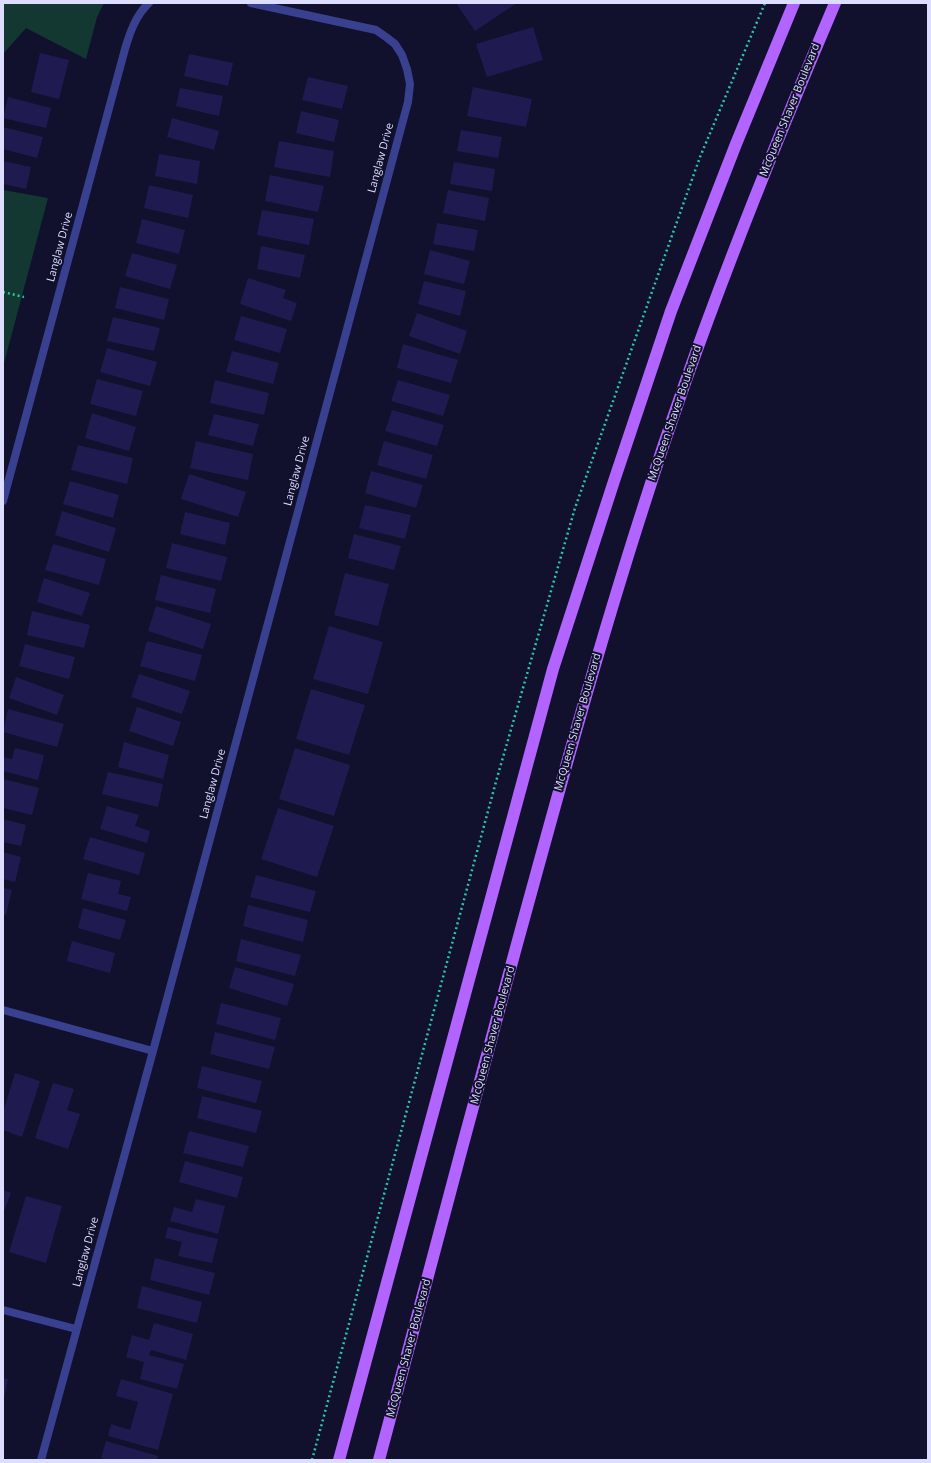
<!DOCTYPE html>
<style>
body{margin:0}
#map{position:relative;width:931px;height:1463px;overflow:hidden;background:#11102d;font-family:"Open Sans",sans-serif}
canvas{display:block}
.frame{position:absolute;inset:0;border:4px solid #ddf;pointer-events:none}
</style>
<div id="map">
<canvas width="931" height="1463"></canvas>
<div class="frame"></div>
</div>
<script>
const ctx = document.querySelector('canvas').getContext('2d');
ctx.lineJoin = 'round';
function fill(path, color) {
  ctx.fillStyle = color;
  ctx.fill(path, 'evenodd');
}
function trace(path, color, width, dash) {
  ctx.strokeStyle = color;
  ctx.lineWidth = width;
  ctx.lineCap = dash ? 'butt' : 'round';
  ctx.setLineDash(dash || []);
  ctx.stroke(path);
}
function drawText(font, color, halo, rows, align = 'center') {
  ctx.font = font + ' "Open Sans",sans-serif';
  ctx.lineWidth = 4;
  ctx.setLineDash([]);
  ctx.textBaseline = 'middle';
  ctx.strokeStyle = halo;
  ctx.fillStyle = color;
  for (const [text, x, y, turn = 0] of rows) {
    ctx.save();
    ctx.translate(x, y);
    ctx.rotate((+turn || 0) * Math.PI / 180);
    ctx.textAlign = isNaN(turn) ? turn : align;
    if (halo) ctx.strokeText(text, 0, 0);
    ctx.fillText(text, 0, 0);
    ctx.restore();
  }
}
const green = new Path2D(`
 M3,3H104L97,17L86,59L26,28L3,54Z
 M3,190L48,198L3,367Z`);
const building = new Path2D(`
 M456,3H517L475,31Z
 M533,27L543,60L487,77L476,44Z
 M40,53L69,60L59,99L31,92Z
 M189,54L233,63L228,86L184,76Z
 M308,77L348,86L342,109L302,100Z
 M473,87L532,99L526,127L467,116Z
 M180,88L223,96L219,116L176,106Z
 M8,97L51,108L46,128L3,118Z
 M301,111L339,120L334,142L296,133Z
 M172,118L219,131L214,150L167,137Z
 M3,127L43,137L37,158L3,149Z
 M461,130L502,137L498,158L457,151Z
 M279,141L334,151L330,177L274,167Z
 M159,154L200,161L197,184L155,176Z
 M3,161L31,167L26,189L3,184Z
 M454,162L495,169L492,191L450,184Z
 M270,175L324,186L318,212L265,201Z
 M149,185L193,195L188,218L144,208Z
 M448,190L489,198L485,221L443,213Z
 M262,210L314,219L309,245L257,235Z
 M142,219L185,230L179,254L136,243Z
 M437,223L478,230L474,251L433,244Z
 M261,246L305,255L300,278L257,269Z
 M430,250L470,261L464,284L424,274Z
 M132,253L177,265L170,289L125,276Z
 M248,278L286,290L283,298L297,303L291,321L240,304Z
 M424,281L466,291L460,316L418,304Z
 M120,287L169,299L164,320L115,308Z
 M417,313L467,331L460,354L409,336Z
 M241,316L287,329L280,353L234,340Z
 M113,317L160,328L154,351L107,341Z
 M403,344L458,360L451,383L397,368Z
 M107,348L157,362L150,386L100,372Z
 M232,351L279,363L273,384L226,372Z
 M97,379L143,391L136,416L90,404Z
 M215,380L269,393L264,415L210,403Z
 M398,380L450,395L443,416L391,401Z
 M392,410L444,425L437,446L385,431Z
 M92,413L136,427L129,451L85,438Z
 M214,414L259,424L253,446L208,435Z
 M196,441L253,454L248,480L190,468Z
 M384,441L433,455L426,479L377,465Z
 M78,445L133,458L127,484L71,470Z
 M371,471L423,485L416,508L365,493Z
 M189,474L246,492L238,517L181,499Z
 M70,481L119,495L113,518L63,504Z
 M365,505L411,515L405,539L359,528Z
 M62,511L116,528L109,552L55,535Z
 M185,512L230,523L225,545L180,534Z
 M354,534L401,546L394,570L348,558Z
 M172,543L227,557L221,581L166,568Z
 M53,544L106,559L99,585L45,570Z
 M345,573L389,584L378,626L334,615Z
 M161,575L216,589L210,613L155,600Z
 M44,578L90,593L82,616L37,602Z
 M156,606L211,624L203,649L148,631Z
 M32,611L90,625L84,648L27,635Z
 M329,626L383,642L368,694L313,679Z
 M147,641L202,655L195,681L140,666Z
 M25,644L75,657L69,679L19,666Z
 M139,674L190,691L182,714L131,697Z
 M16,677L64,695L57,715L9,698Z
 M311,689L365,705L349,755L296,739Z
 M137,707L181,722L173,746L129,731Z
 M8,709L64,724L57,747L3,732Z
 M124,742L169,755L163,779L118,767Z
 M15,748L44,755L38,780L3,771V757L12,759Z
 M295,748L350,765L334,816L279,799Z
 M108,772L163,784L158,807L102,794Z
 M3,779L39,788L32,815L3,808Z
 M107,806L139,815L135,826L150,831L147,843L100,829Z
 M278,808L334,826L317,877L261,859Z
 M3,819L26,825L21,846L3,842Z
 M90,837L145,853L139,875L83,859Z
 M3,852L21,857L15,882L3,879Z
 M88,873L121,881L118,894L131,897L127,911L81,899Z
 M256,875L316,891L310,912L250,897Z
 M3,888L12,890L6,915L3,914Z
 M248,905L308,920L303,942L243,926Z
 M83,908L126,920L120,940L78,928Z
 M241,939L301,955L295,976L236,961Z
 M72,941L115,953L110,973L67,961Z
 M235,967L294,984L287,1006L229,988Z
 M221,1003L281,1018L275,1040L216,1024Z
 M215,1032L275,1047L269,1069L210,1054Z
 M202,1066L262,1081L256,1103L197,1088Z
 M15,1073L40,1081L22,1137L3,1130V1112Z
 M53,1083L74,1089L67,1110L80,1114L68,1149L35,1138Z
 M202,1096L262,1111L256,1133L197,1118Z
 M189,1131L249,1146L243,1167L183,1153Z
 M185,1161L243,1177L237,1198L179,1182Z
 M3,1190L11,1193L3,1214Z
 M26,1196L62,1206L46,1263L9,1252Z
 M196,1199L225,1206L218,1234L170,1221L174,1207L192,1212Z
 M168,1227L218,1239L212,1263L178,1256L182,1242L165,1238Z
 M155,1258L215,1273L209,1295L150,1280Z
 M142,1286L202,1302L197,1323L137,1308Z
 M154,1323L193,1334L186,1360L151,1350L149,1355L184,1364L177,1389L140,1379L144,1362L126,1357L132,1335L149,1340Z
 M3,1378L8,1379L4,1399H3Z
 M121,1379L173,1394L158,1450L108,1436L111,1424L130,1430L138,1402L116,1396Z
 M106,1441L158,1456L157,1460H109L101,1458Z`);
const path = new Path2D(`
 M3,292L24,297
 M312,1460L497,778L575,508L700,157L765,3`);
const street = new Path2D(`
 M3,501L125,49C130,32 136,15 149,3
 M3,1010L153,1051
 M3,1310L76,1329
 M41,1460L153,1051L408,102L410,84L407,69L402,55L395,44L386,37L376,30L251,3`);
const primary = new Path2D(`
 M339,1460L553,669L614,481L671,311L736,144L794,3
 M379,1460C424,1292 468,1123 514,955C555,805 596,654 644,505C698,335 765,168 835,3`);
const streetNames = [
 ["McQueen Shaver Boulevard",790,110,-68],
 ["Langlaw Drive",381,158,-75],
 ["Langlaw Drive",60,247,-75],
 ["McQueen Shaver Boulevard",675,413,-71],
 ["Langlaw Drive",297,471,-75],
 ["McQueen Shaver Boulevard",578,722,-74],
 ["Langlaw Drive",213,784,-75],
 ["McQueen Shaver Boulevard",493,1035,-75],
 ["Langlaw Drive",86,1252,-75],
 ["McQueen Shaver Boulevard",409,1348,-75]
];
fill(green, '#133832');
fill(building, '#1f1b50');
trace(path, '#29c6a9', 2.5, [2, 3]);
trace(street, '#39408f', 8);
trace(primary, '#b164ff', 12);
drawText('11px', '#ddf', '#11102d', streetNames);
</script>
